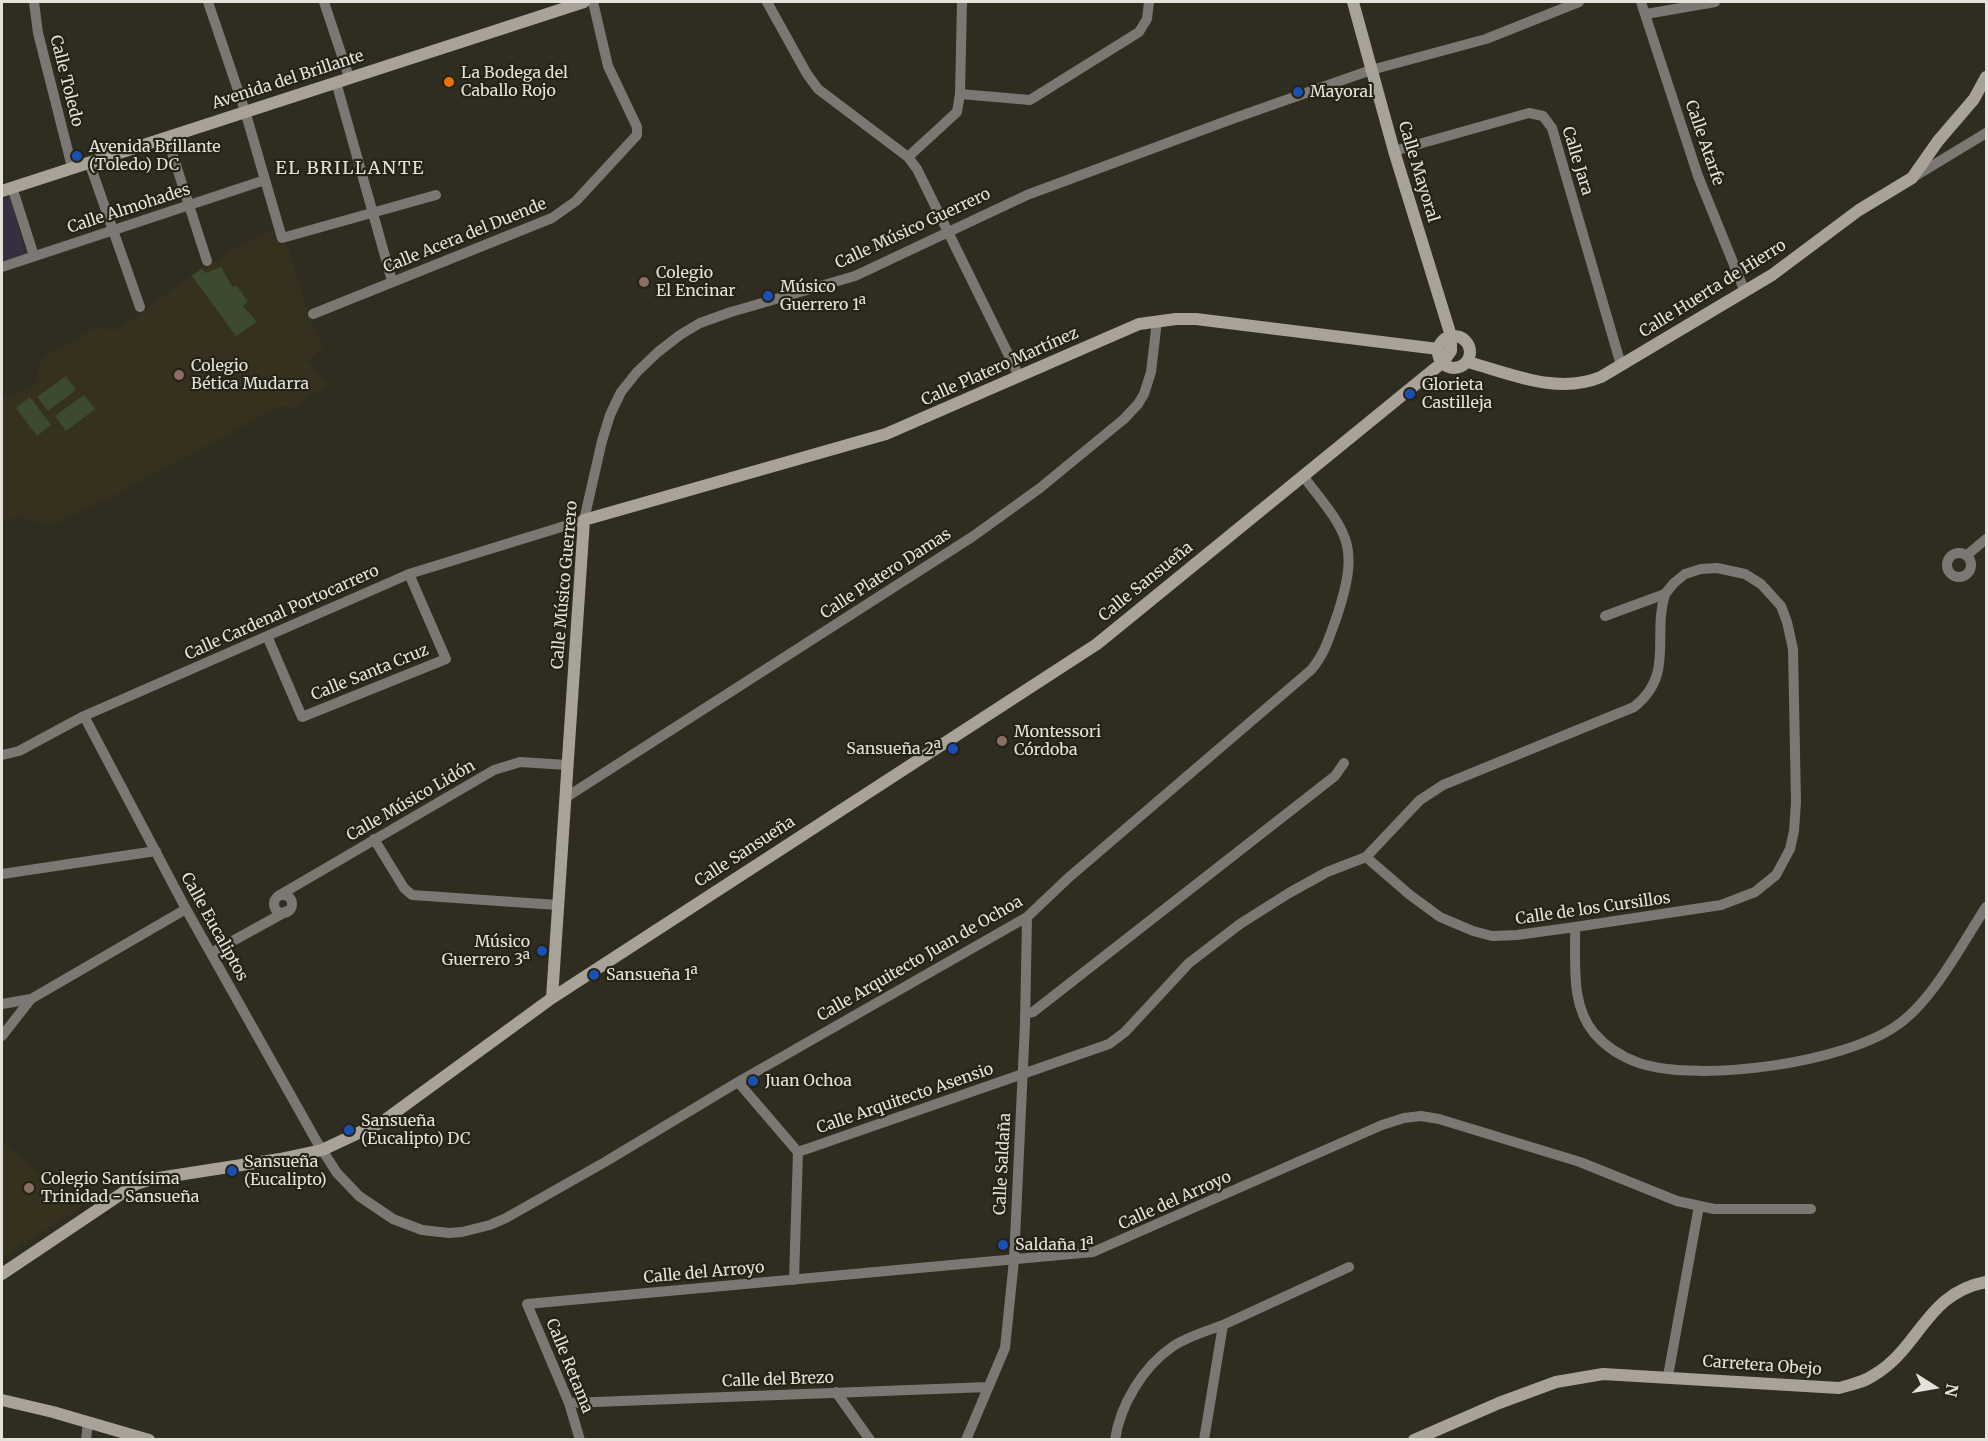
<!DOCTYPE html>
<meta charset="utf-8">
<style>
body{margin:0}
#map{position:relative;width:1988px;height:1441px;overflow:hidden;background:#2f2c20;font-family:Merriweather,serif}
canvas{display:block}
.frame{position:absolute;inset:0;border:3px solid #e4e2da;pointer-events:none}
.north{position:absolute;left:1904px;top:1357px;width:60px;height:60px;-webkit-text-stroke:4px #252216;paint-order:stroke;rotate:101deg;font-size:16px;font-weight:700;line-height:24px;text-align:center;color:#e4e2da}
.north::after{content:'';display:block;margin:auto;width:21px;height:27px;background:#e4e2da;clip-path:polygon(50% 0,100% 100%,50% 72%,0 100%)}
</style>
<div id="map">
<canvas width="1988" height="1441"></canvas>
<div class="frame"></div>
<div class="north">N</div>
</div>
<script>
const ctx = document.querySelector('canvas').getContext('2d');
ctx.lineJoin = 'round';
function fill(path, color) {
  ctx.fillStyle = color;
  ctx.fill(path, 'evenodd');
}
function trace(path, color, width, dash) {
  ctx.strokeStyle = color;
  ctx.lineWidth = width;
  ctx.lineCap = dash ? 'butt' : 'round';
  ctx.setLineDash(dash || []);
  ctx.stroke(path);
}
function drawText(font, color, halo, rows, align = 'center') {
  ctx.font = font + ' Merriweather,serif';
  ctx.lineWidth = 4.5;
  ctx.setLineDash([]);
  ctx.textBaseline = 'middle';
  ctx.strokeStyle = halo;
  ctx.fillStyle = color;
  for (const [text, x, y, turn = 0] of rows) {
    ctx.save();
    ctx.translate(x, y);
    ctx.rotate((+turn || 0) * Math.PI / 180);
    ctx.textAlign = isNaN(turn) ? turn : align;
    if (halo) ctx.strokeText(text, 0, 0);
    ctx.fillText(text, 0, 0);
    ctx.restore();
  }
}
const built = new Path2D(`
 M274,230L280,246L287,243L310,319L324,347L308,361L327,385L293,408L281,406L119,493L52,526L19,517L2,522V396L10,397L39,381L38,371L42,359L56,350L98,326L112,331L123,326L186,279L245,242Z
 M2,1142L80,1208L2,1258Z`);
const medical = new Path2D(`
 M10,197L26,254L2,261V199Z`);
const green = new Path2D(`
 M222,267L224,273L233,287L237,286L248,302L243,306L257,322L236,336L192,276L202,268L205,273Z
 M66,376L76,390L48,411L37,397Z
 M84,395L95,409L66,431L55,416Z
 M30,397L51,425L37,436L16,408Z`);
const street = new Path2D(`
 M34,2L38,33L72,167
 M208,2L245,111L282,238L436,195
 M324,2L349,77
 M767,2L807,74L818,89L908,157L917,169L1019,376
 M1641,2L1698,176L1745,292
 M1646,14L1715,2
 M336,82L392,281
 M960,94L1030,100L1139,32L1147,19L1149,2
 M167,137L207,261
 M1394,151L1529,113L1543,116L1552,128L1621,365
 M908,157L957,112L960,94L962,2
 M89,162L140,307
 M1912,178L1986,133
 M12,187L34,256
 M2,267L265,180
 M313,314L552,218L576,201L637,135V127L608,66L593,2
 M1947 565a12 12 0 1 1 24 0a12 12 0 1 1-24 0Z
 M1967,555L1986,539
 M267,636L302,717L446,659L409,574
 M84,716L186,909L317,1142L337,1173L359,1196L393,1219L422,1230L449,1233L462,1232L490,1225L506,1218L605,1162L738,1082L1027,917L1067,879L1311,670C1325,654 1330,635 1337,616C1361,543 1347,533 1303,476
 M2,755L19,751L84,716L409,574L584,520L602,441L610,415L621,392L637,372L658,352L680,335L700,323L731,312L855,276L1027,195L1232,119L1371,70L1486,39L1579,2
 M565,798L972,537L1040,488L1124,419L1138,404L1144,394L1151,372L1157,321
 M374,839L404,888L412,895L557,905
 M1366,857L1410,895L1440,917L1473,931L1492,936L1517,935L1575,927L1721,905L1755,892L1776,875L1790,849L1794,831L1796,802L1793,649L1787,622L1781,606L1761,584L1745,574L1717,568L1701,569L1685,574L1674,583L1665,594L1605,616
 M2,874L156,851
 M274 904a9 9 0 1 1 18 0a9 9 0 1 1-18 0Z
 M278,896L494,770L520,762L567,765
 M1575,927C1576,963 1570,1004 1594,1033C1606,1047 1622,1057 1639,1063C1700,1083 1843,1063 1896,1026C1932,1002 1962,944 1986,907
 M211,953L287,911
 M2,1004L31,999
 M1025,1014L1033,1012L1335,776L1344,763
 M2,1036L31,999L186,909
 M738,1082L798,1152L794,1280
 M798,1152L1109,1044L1125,1032L1189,963L1240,924L1289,893L1327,872L1366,857L1420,800L1443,785L1634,707C1675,675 1652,637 1665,594
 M1668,1376L1699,1206
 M836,1392L870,1440
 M569,1403L988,1387
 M86,1440L88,1422
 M580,1440L569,1403L527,1304L1093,1252L1382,1125L1404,1118L1421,1116L1439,1119L1580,1162L1677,1201L1714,1209H1811
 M966,1440L1005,1348L1014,1260L1025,1024L1027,917
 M1115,1440C1120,1405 1143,1367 1172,1347C1186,1337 1207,1331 1223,1325
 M1204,1440L1223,1325L1349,1267`);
const secondary = new Path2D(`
 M2,191L584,2
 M1438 352a16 16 0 1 1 32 0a16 16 0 1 1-32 0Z
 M1468,362C1512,374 1557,395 1601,377L1772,275L1859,210L1912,178L1938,141L1974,99L1986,77
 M552,998L584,520L886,434L1139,324L1176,319H1196L1438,349
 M2,1274L136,1184L152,1179L280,1159L322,1150L382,1122L552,998L1097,644L1443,362L1451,351V336L1394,151L1353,2
 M2,1400L53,1412L149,1440
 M1414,1440L1499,1403L1556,1382L1603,1374L1839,1388C1851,1385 1864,1382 1874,1375C1920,1348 1926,1293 1986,1282`);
const markers = [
 [449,82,6,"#e8710a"],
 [1298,92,6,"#1a4fb4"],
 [77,156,6,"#1a4fb4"],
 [644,282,6,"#8d6e63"],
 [768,296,6,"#1a4fb4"],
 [179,375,6,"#8d6e63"],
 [1410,394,6,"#1a4fb4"],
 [1002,741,6,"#8d6e63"],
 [953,749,6,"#1a4fb4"],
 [542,951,6,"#1a4fb4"],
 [594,975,6,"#1a4fb4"],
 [753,1081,6,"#1a4fb4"],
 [349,1130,6,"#1a4fb4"],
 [232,1171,6,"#1a4fb4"],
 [29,1188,6,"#8d6e63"],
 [1003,1245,6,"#1a4fb4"]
];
const poiNames = [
 ["La Bodega del",461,73],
 ["Caballo Rojo",461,91],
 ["Mayoral",1310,92],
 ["Avenida Brillante",89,147],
 ["(Toledo) DC",89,165],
 ["Colegio",656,273],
 ["El Encinar",656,291],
 ["Músico",780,287],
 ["Guerrero 1ª",780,305],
 ["Colegio",191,366],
 ["Bética Mudarra",191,384],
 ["Glorieta",1422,385],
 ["Castilleja",1422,403],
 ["Montessori",1014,732],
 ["Córdoba",1014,750],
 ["Sansueña 2ª",941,749,"right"],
 ["Músico",530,942,"right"],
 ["Guerrero 3ª",530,960,"right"],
 ["Sansueña 1ª",606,975],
 ["Juan Ochoa",765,1081],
 ["Sansueña",361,1121],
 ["(Eucalipto) DC",361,1139],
 ["Sansueña",244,1162],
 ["(Eucalipto)",244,1180],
 ["Colegio Santísima",41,1179],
 ["Trinidad - Sansueña",41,1197],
 ["Saldaña 1ª",1015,1245]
];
const streetNames = [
 ["Avenida del Brillante",288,80,-18],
 ["Calle Toledo",66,81,76],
 ["Calle Atarfe",1704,143,71],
 ["Calle Jara",1577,161,73],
 ["Calle Mayoral",1418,172,73],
 ["Calle Almohades",129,209,-18],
 ["Calle Músico Guerrero",913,229,-25],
 ["Calle Acera del Duende",465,236,-22],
 ["Calle Huerta de Hierro",1713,289,-32],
 ["Calle Platero Martínez",1000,367,-24],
 ["Calle Platero Damas",886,574,-33],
 ["Calle Sansueña",1146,582,-39],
 ["Calle Músico Guerrero",565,585,-85],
 ["Calle Cardenal Portocarrero",282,613,-24],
 ["Calle Santa Cruz",370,673,-22],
 ["Calle Músico Lidón",411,801,-30],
 ["Calle Sansueña",745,852,-33],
 ["Calle de los Cursillos",1593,909,-8],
 ["Calle Eucaliptos",214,927,61],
 ["Calle Arquitecto Juan de Ochoa",920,959,-30],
 ["Calle Arquitecto Asensio",905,1099,-19],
 ["Calle Saldaña",1003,1164,-87],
 ["Calle del Arroyo",1175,1201,-24],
 ["Calle del Arroyo",704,1273,-5],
 ["Calle Retama",569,1366,68],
 ["Carretera Obejo",1762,1366,4],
 ["Calle del Brezo",778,1380,-2]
];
const neighbourhoodNames = [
 ["EL BRILLANTE",350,169]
];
fill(built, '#36311e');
fill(medical, '#353041');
fill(green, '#3b4a31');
trace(street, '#7b7772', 10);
trace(secondary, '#a8a299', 12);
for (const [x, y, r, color] of markers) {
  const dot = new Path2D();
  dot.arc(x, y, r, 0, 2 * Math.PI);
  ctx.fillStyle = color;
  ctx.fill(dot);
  trace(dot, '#252216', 2);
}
drawText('16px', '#e4e2da', '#252216', poiNames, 'left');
drawText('16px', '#e4e2da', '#252216', streetNames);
ctx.letterSpacing = '1.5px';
drawText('18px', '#e4e2da', '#252216', neighbourhoodNames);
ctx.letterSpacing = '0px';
</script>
